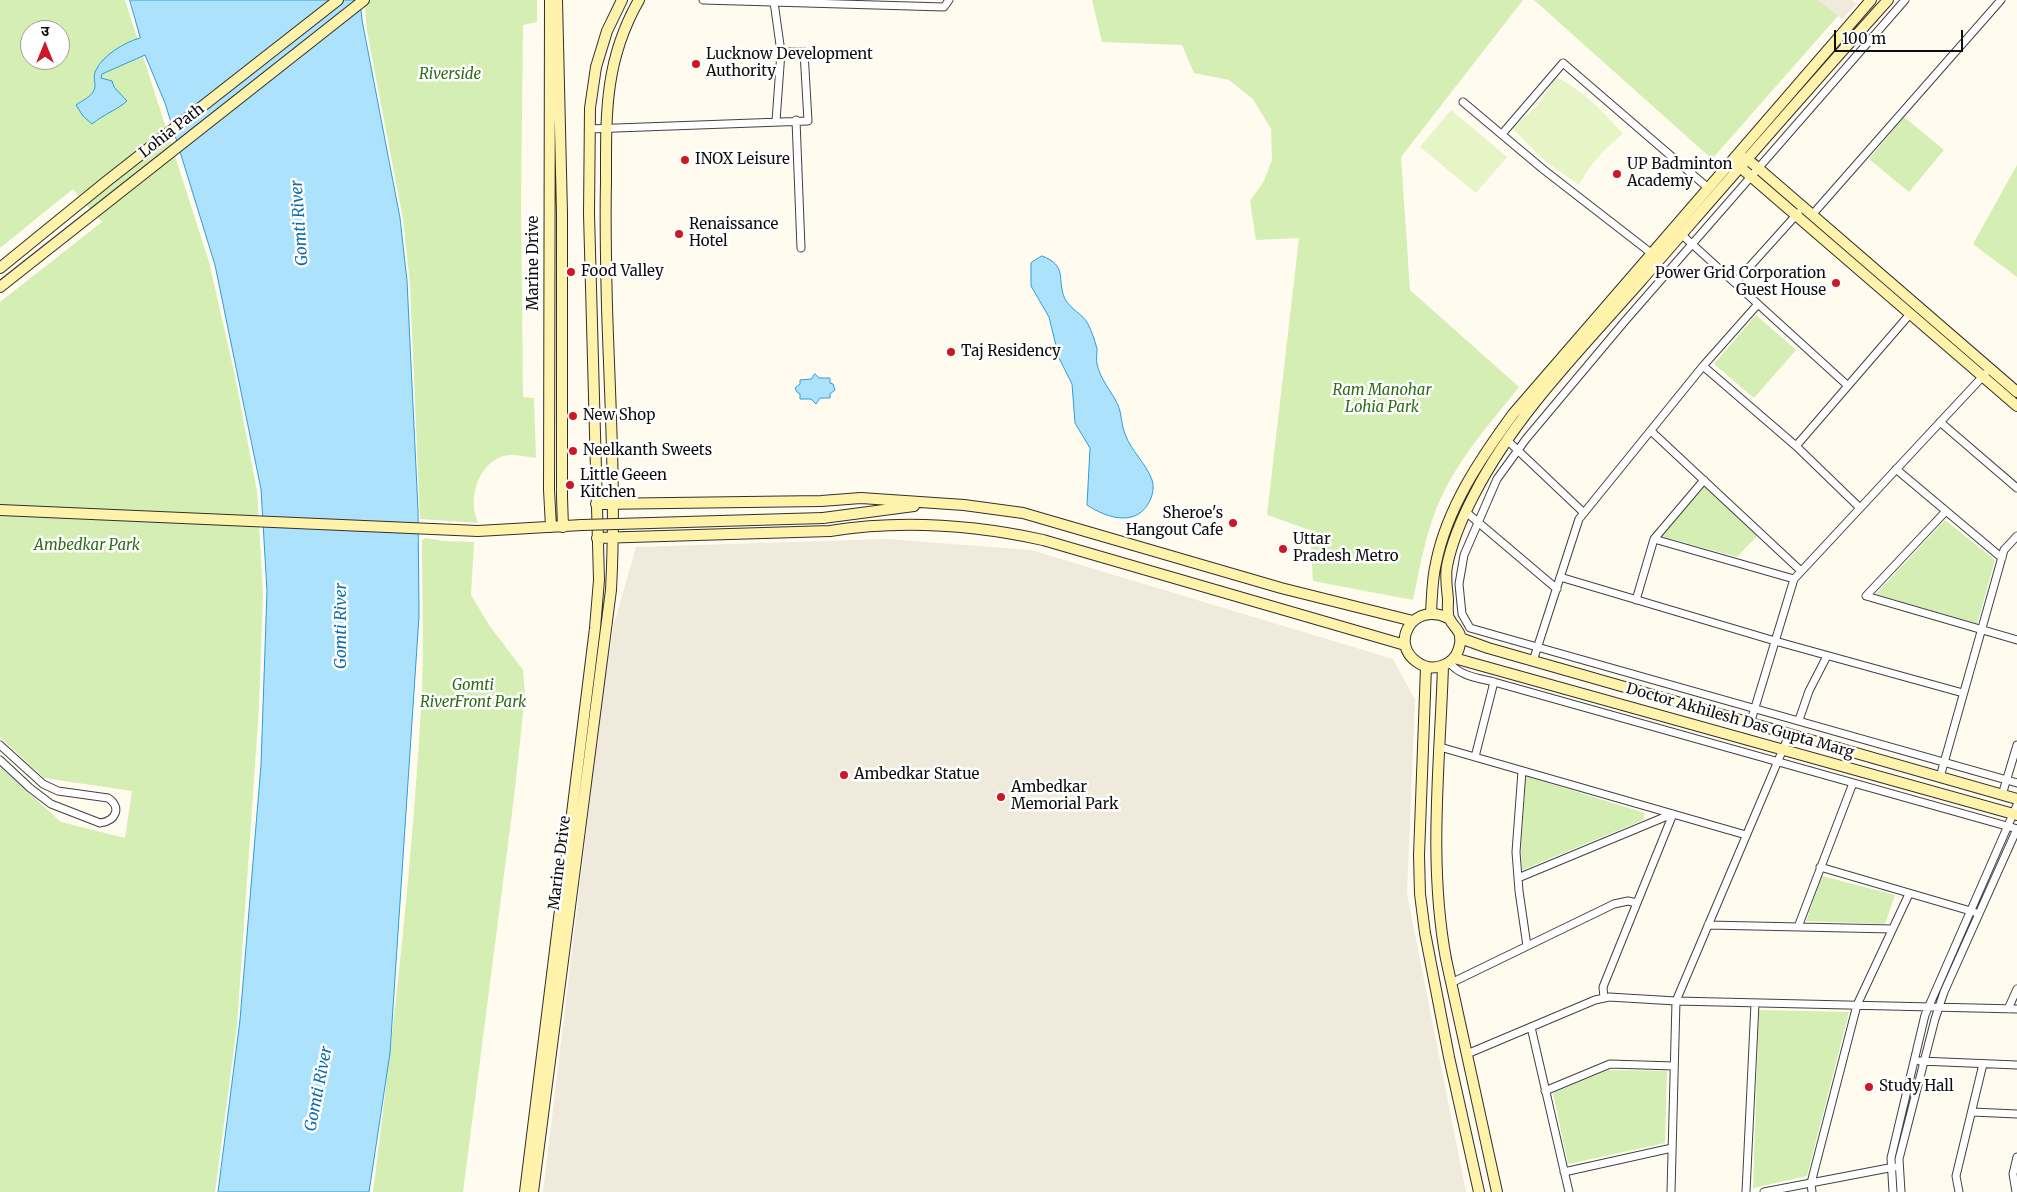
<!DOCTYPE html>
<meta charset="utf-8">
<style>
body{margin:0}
#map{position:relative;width:2017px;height:1192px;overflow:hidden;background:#fffbef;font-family:Merriweather,"Noto Sans Devanagari",serif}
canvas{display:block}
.north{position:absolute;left:20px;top:20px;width:50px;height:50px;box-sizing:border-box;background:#fff;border:1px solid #9f9f9f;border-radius:50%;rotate:0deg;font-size:14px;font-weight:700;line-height:20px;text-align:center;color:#0e0e0e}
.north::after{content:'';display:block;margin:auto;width:18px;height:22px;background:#cd1727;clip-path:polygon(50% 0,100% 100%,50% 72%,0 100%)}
.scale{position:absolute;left:1834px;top:30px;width:129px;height:22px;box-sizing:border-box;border:2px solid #0e0e0e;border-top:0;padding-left:6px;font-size:15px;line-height:18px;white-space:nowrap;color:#0e0e0e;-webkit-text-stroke:4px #fff;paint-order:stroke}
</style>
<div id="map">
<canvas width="2017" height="1192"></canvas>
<div class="north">उ</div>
<div class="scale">100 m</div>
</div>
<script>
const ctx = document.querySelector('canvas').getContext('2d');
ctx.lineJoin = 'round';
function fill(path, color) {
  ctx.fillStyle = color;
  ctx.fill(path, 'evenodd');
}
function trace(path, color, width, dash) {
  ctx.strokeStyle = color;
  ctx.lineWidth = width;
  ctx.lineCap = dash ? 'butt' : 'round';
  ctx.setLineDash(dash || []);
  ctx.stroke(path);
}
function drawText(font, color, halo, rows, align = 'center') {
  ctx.font = font + ' Merriweather,serif';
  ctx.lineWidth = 5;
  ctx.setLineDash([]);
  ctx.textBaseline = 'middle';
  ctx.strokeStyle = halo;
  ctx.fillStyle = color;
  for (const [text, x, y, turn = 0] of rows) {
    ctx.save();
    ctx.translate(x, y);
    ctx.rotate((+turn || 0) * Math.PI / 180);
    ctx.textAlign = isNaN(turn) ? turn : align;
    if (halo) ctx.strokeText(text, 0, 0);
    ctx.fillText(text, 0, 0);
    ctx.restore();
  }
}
const green = new Path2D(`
 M0,0H125L209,262L235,376L257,491L263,593L259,707L237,1025L215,1192H0V767L61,822L125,838L132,791L44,778L0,737V302L102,222L73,189L0,248ZM30,30H60V60H30Z
 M364,0H537V22L523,25L521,199L523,397L534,398L536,458C528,457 519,455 512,455C486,455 472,484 474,507C474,512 476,518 478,523L420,519L410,284L403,219L367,31Z
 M1092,0H1523L1401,157L1410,290L1519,387C1490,423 1459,458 1440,500C1426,531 1420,567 1413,600L1313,581L1310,530L1267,515L1299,238L1256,240L1250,201L1264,181L1272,160L1271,129L1253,99L1229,80L1194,73L1182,45L1102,42Z
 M1534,0H1852L1712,159Z
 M1904,117L1944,150L1909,192L1869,159Z
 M2017,165V277L1973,244Z
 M1756,315L1796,350L1754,398L1714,364Z
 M1705,486L1758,535L1737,557L1661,536Z
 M1945,520L1995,560L1977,624L1876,594Z
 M426,538L443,541L474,542L471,595L489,625L523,670L525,695L514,797L463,1192H373C394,1026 413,859 422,691C424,641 422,591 422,540Z
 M1526,776L1645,813L1643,820L1522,870L1521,848Z
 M1822,876L1895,895L1885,924L1806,921Z
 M1759,1010L1849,1012L1807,1176L1753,1188Z
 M1609,1070L1667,1071L1665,1143L1568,1164L1553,1093Z`);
const pitch = new Path2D(`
 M1556,77C1586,93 1601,109 1623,134C1603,150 1592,162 1579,185L1545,161L1512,128L1538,105Z
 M1451,110L1507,157L1476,193L1420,147Z`);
const plaza = new Path2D(`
 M1817,0H1851L1857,4L1842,19Z
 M886,539L1031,550L1393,659L1415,700L1407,894L1466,1192H543L604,684L614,624L636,547Z`);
const water = new Path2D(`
 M130,0H360L362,20L400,218L407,281L418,510L419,616L390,1053L369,1192H218L240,1020L261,765L267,591L261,489L215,265L165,103L145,55L102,74L101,78L112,81L114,87L127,101C117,110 104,114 92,124L83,116L76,105C83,100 95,95 95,86C95,80 93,76 96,70C103,55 125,42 140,38Z
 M1042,256C1069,266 1056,280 1065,299C1070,309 1083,314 1088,324C1092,332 1095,341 1097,349C1097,354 1096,360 1097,364C1100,379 1112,392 1118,405C1122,414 1121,425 1125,434C1131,451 1146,463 1152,480C1154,485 1153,493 1151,498C1139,528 1108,519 1087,505L1090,448L1075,423L1072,384L1059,358L1049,317L1031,286V263Z
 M815,374L819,378H830V383L833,384L835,390L830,394V398H820L816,404L811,399H800V394L797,392L795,388L800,384V380L811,379Z`);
const street = new Path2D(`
 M703,0L944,7L949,0
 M1905,0L1625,321L1526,439L1497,479L1464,555L1459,584L1462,614L1470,628L2017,783
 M774,2L781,52L776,121
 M1463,102L1544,170L1651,253
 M796,120L801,248
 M589,129L808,121L804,52H781
 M1502,134L1563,63L1707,187
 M1812,215L2001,0
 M1681,234L1847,385
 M1735,283L1798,213
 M1703,366L1796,446L1860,508
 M1940,422L2017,488
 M1651,431L1801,571
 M1508,441L1584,513
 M1796,446L1910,314
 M1896,469L2002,558
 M1946,511L1866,596L2017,640
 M1466,512L1557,589
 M1654,539L1794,579
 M1560,577L1775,641L1963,693
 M1636,600L1654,539L1704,480
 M1533,661L1579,519L1703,366L1758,304
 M1449,662C1459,676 1478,678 1494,682L2017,829
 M1799,720L1809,691L1827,656
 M1750,724L1794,579L1985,374
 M0,745L43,784L58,791L108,798C122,807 116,821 100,823L51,804L30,788L0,760
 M1440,747L1746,835
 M1475,757L1494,682
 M1522,771L1516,852L1519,891L1527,946
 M1940,777L2004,550L2017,536
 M2002,795L2017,745
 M1820,867L1974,912
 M1518,878L1672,814
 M1708,925L1892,929
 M1798,927L1853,783
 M1451,983L1614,904L1628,901L1637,903
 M1604,998L1603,987L1673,814
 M2008,1009L2017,989
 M1531,1027L1569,1192
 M1467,1054L1595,1000L1609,997L1676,1001L2017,1009
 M1920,1061L2017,1065
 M1545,1091L1610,1064L1674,1066
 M1972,1112L2017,1114
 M1564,1172L1672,1148
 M1671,1192L1676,1001L1789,735
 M1746,1192L1755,1003
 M1764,1192L1894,1167
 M1812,1192L1811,1183L1857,1005L1909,894
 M1893,1192L1891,1158L1925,1015L2017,805
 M1901,1192L1899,1159L1935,1019L1944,992L2017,829
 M1959,1192L1956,1176L1983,1064
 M2016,1192L2013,1174L2017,1157`);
const secondary = new Path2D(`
 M550,0L549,490L551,527
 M557,0L562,213V497L563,527
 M1743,158L1747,159L1758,168L2017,392
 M1737,161L1740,167L2017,406
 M0,268L107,181L338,0
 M0,287L364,0
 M596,504L821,501L861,498L964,505L1023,513L1281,588L1413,621
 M0,510L478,531L582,525
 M823,518L914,506
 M597,538L830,531C899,520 974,525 1043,540L1405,645
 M1431,613C1432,597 1432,579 1436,563C1447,508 1480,459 1513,414L1871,0
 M1448,618C1413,601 1389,643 1417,662C1432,673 1454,666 1459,648C1464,631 1455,630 1449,618C1447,614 1448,605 1448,599C1447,589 1445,577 1447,566C1452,541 1462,518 1474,495C1515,415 1581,349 1640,282C1722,188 1804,93 1888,0
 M1460,638L1488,648L2017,799
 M1454,658L2017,815
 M1443,666C1440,763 1428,862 1446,959L1497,1192
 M1426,667L1419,855L1420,894L1425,933L1449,1057L1479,1192
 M525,1192L595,628L599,580L589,214L590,108L596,67L607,31L622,0
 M533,1192L611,590C616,496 610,402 607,307C606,266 605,224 606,183C606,115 604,61 639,0`);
const secondaryBridge = new Path2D(`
 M582,525L823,518`);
const markers = [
 [696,64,5,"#cd1727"],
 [685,160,5,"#cd1727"],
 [1617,174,5,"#cd1727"],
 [679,234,5,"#cd1727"],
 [571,272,5,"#cd1727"],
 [1836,283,5,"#cd1727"],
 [951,352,5,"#cd1727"],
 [573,416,5,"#cd1727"],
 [573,451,5,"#cd1727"],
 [570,485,5,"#cd1727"],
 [1233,523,5,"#cd1727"],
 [1283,549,5,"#cd1727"],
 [844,775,5,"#cd1727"],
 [1001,797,5,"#cd1727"],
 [1869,1087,5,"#cd1727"]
];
const poiNames = [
 ["Lucknow Development",706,55],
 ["Authority",706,72],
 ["INOX Leisure",695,160],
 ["UP Badminton",1627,165],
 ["Academy",1627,182],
 ["Renaissance",689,225],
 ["Hotel",689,242],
 ["Food Valley",581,272],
 ["Power Grid Corporation",1826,274,"right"],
 ["Guest House",1826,291,"right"],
 ["Taj Residency",961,352],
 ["New Shop",583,416],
 ["Neelkanth Sweets",583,451],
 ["Little Geeen",580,476],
 ["Kitchen",580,493],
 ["Sheroe's",1223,514,"right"],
 ["Hangout Cafe",1223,531,"right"],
 ["Uttar",1293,540],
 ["Pradesh Metro",1293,557],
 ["Ambedkar Statue",854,775],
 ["Ambedkar",1011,788],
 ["Memorial Park",1011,805],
 ["Study Hall",1879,1087]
];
const parkNames = [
 ["Riverside",450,75],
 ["Ram Manohar",1382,391],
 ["Lohia Park",1382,408],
 ["Ambedkar Park",87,546],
 ["Gomti",473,686],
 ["RiverFront Park",473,703]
];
const streetNames = [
 ["Lohia Path",172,131,-38],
 ["Marine Drive",534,263,-90],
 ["Doctor Akhilesh Das Gupta Marg",1740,721,16],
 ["Marine Drive",560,863,-83]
];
const waterNames = [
 ["Gomti River",300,223,-94],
 ["Gomti River",341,626,-90],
 ["Gomti River",319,1089,-79]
];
fill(green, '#d4eeb3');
fill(pitch, '#e6f4c6');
fill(plaza, '#f0eadc');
fill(water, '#ade2fd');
trace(water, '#2c9ddb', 1);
trace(street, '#414141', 9);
trace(secondary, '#303030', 12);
trace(street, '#fff', 7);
trace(secondary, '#fff2aa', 10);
trace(secondaryBridge, '#303030', 12, []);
trace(secondaryBridge, '#fff2aa', 10);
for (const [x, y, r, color] of markers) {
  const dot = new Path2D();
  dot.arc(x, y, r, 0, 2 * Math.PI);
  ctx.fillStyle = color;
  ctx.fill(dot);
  trace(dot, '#fff', 2);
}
drawText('15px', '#0e0e0e', '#fff', poiNames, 'left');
drawText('italic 15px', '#2c6d17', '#fff', parkNames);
drawText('15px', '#0e0e0e', '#fff', streetNames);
drawText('italic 16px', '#096cad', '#fff', waterNames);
</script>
